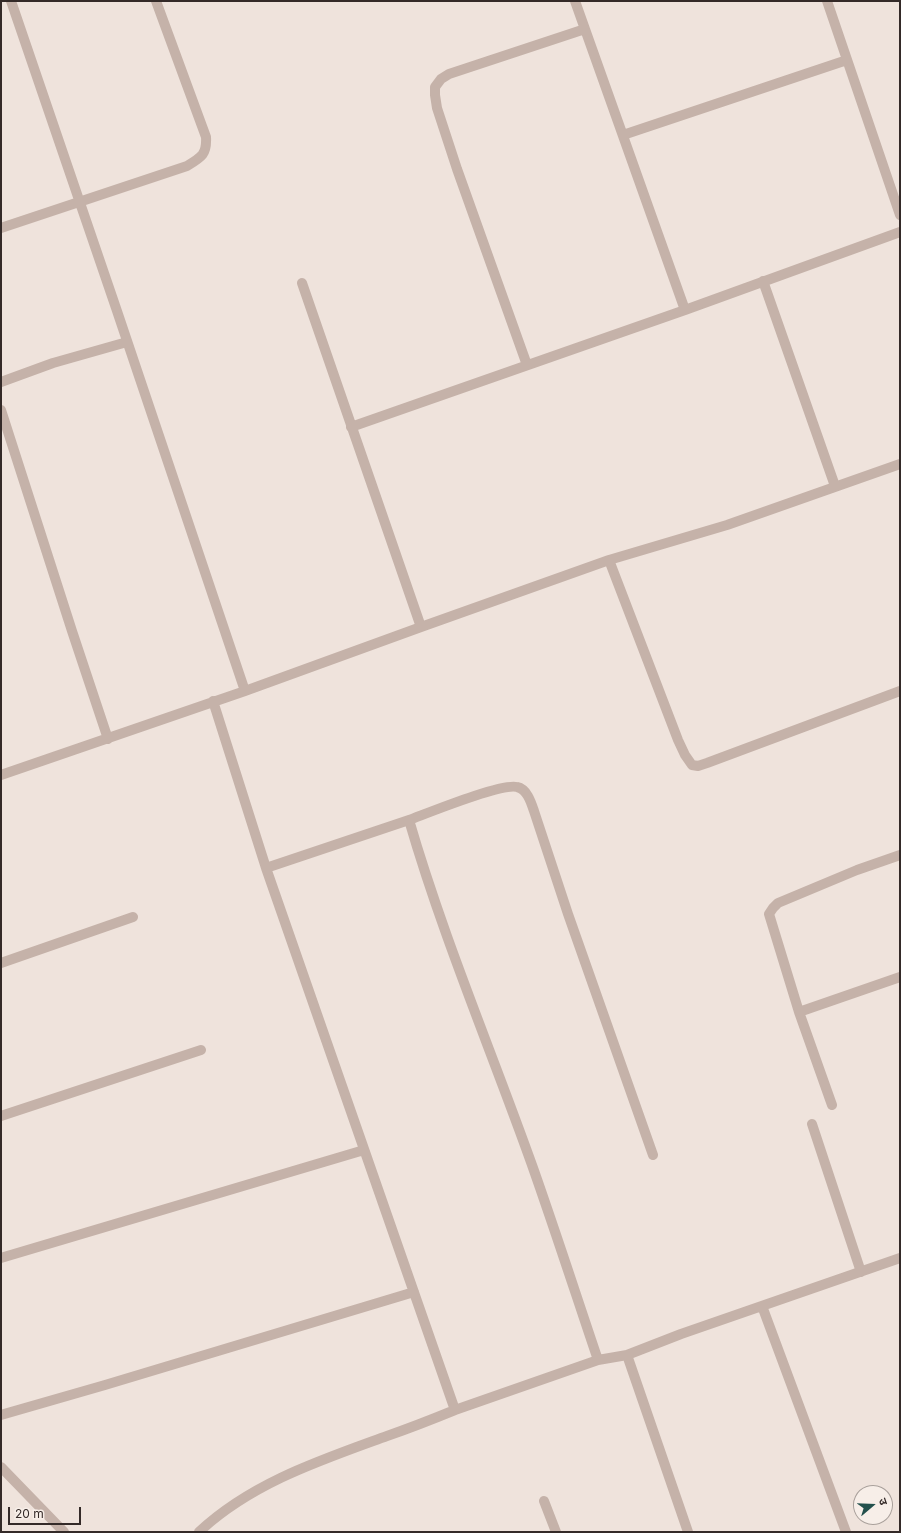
<!DOCTYPE html>
<meta charset="utf-8">
<style>
body{margin:0}
#map{position:relative;width:901px;height:1533px;overflow:hidden;background:#efe3dc;font-family:Inter,"Noto Sans Devanagari",sans-serif}
canvas{display:block}
.frame{position:absolute;inset:0;border:2px solid #342a28;pointer-events:none}
.north{position:absolute;left:853px;top:1485px;width:40px;height:40px;box-sizing:border-box;background:#f7eee8;border:1px solid #a9a09b;border-radius:50%;rotate:71deg;font-size:11px;font-weight:700;line-height:16px;text-align:center;color:#342a28}
.north::after{content:'';display:block;margin:auto;width:14px;height:18px;background:#23504c;clip-path:polygon(50% 0,100% 100%,50% 72%,0 100%)}
.scale{position:absolute;left:8px;top:1507px;width:73px;height:18px;box-sizing:border-box;border:2px solid #342a28;border-top:0;padding-left:5px;font-size:12px;line-height:14px;white-space:nowrap;color:#342a28;-webkit-text-stroke:3px #f7eee8;paint-order:stroke}
</style>
<div id="map">
<canvas width="901" height="1533"></canvas>
<div class="frame"></div>
<div class="north">उ</div>
<div class="scale">20 m</div>
</div>
<script>
const ctx = document.querySelector('canvas').getContext('2d');
ctx.lineJoin = 'round';
function trace(path, color, width, dash) {
  ctx.strokeStyle = color;
  ctx.lineWidth = width;
  ctx.lineCap = dash ? 'butt' : 'round';
  ctx.setLineDash(dash || []);
  ctx.stroke(path);
}
const minor = new Path2D(`
 M11,1L117,311L245,691
 M827,1L900,215
 M623,135L847,60
 M1,228L187,166C202,157 207,154 206,137L156,1
 M763,281L835,486
 M685,310L900,232
 M527,365L457,169L437,108L435,95V87L441,79L449,74L585,29
 M1,382L53,363L127,342
 M1,410L72,631L108,739
 M351,427L685,310L575,1
 M609,560L678,740L685,755L692,765L698,766L707,763L900,691
 M421,627L609,560L727,525L900,464
 M213,701L266,868L455,1410L598,1360L627,1355L681,1334L900,1258
 M1,775L245,691L421,627L302,283
 M409,820C428,813 501,783 517,787C527,789 531,802 534,811L568,914L653,1155
 M266,868L409,820C443,937 491,1050 532,1165C555,1230 576,1295 598,1360
 M1,963L133,917
 M799,1012L900,977
 M832,1105L799,1012L769,914L773,908L778,903L857,870L900,855
 M1,1116L201,1050
 M812,1124L861,1272
 M1,1258L364,1150
 M762,1306L846,1532
 M627,1355L688,1532
 M1,1415L105,1385L414,1292
 M1,1467L64,1532
 M544,1501L556,1532
 M199,1532C251,1483 321,1460 387,1436C410,1428 433,1419 455,1410`);
trace(minor, '#c5b2a9', 10);
</script>
